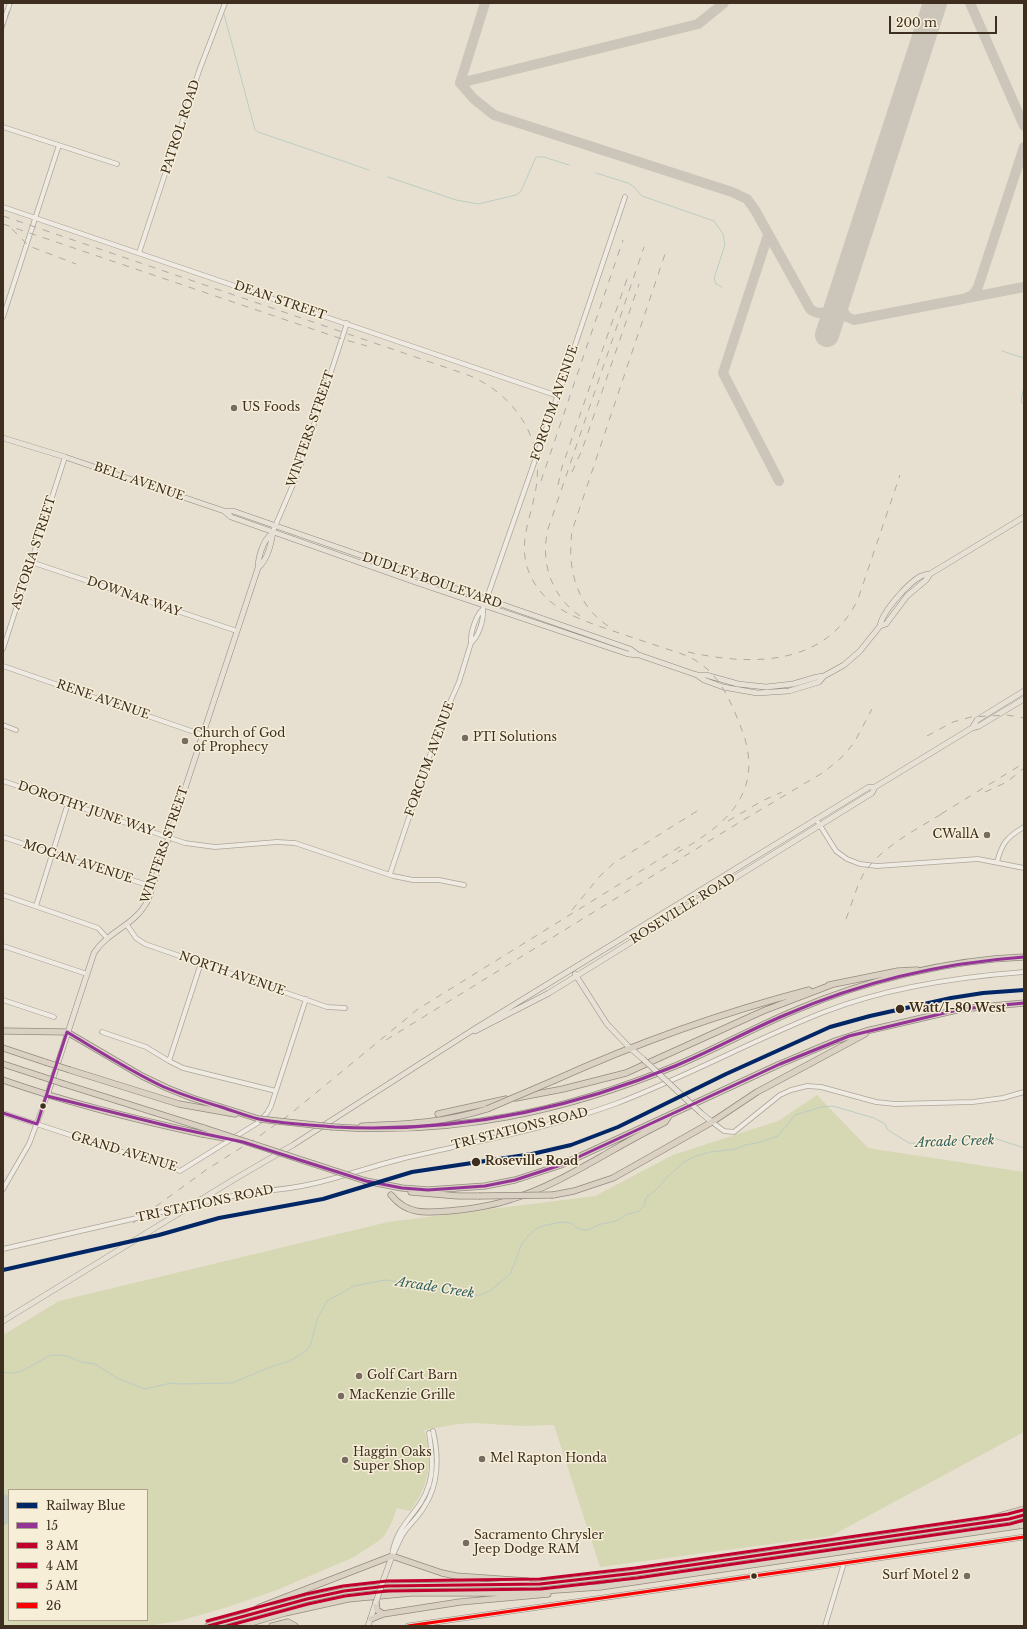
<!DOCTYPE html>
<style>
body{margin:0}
#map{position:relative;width:1027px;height:1629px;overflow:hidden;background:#e7e0d1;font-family:"Libre Baskerville",serif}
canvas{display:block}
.frame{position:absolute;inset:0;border:4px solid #3d2e20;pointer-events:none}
.legend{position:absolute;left:8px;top:1489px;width:140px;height:132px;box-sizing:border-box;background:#f7eed8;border:1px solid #ada18e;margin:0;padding:5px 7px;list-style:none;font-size:12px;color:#3d2e20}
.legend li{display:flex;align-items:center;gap:8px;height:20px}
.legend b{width:20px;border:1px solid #ada18e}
.scale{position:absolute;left:889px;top:16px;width:108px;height:18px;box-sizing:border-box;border:2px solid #3d2e20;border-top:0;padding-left:5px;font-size:12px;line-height:14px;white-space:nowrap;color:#3d2e20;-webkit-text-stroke:3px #f7eed8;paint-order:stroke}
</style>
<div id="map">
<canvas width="1027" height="1629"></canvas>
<div class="frame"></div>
<ul class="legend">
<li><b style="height:5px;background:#002666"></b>Railway Blue</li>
<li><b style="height:5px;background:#953497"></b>15</li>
<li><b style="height:5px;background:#c2002e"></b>3 AM</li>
<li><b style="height:5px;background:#c2002e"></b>4 AM</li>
<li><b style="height:5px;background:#c2002e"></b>5 AM</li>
<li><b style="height:5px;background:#fa0000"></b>26</li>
</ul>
<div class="scale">200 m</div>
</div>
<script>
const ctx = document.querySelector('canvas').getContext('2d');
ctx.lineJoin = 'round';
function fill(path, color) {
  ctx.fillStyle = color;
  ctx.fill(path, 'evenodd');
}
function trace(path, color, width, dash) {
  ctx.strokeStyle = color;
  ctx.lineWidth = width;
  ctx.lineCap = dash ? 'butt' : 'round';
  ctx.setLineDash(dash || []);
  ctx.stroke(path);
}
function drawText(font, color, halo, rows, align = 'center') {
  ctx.font = font + ' "Libre Baskerville",serif';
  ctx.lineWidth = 3;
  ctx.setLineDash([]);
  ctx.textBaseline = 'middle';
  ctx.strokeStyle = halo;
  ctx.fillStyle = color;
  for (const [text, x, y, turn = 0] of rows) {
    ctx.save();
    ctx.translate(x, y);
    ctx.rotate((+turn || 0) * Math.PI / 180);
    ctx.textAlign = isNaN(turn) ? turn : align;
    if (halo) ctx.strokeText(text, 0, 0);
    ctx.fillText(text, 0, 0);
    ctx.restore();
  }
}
const green = new Path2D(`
 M817,1095L868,1148L1024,1172V1432L831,1536L600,1567L554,1425L522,1426L474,1423L458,1424L424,1430C434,1462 429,1485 410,1511L397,1508L392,1522L384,1536L377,1542L354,1557L277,1590L228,1607L179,1621L147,1626H3V1335L59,1301L388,1222L595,1196L673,1155L778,1121ZM9,1490H147V1620H9Z`);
const water = new Path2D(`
 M3,1494L9,1496V1523L3,1526Z`);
const stream = new Path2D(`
 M221,3L222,5
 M224,14L255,130L258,132L369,170
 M596,173L628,183L633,186L642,196L714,221L723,234L725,245L714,278L716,284L722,287
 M388,177L456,200L478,204L516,195L521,191L536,157H544L569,165
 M1002,351L1024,358
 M1024,385L1021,402L1024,405
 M3,1372L9,1373H15L22,1371L51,1355H59L67,1356L81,1362L95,1364L117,1378L145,1389L171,1383L178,1384L232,1383L273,1366L290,1361L307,1350L310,1346L318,1317L327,1301L354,1286L386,1280L433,1287L448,1293L469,1296L480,1295L490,1291L510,1274L515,1262L521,1245L529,1235L537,1228L546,1225L562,1222L571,1223L577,1228L583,1230L590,1229L601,1224L616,1221L628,1214L639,1211L644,1206L646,1198L659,1187L666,1178L684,1162L696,1156L710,1152L736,1149L745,1145L757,1143L778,1136L795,1115L821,1107L833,1106L874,1118L885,1124L888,1130L909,1143L935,1144L946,1141L994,1138L1024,1148`);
const taxiway = new Path2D(`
 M970,3L1024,126
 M460,83L474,99L494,115L732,192L747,199L755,210L810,309C819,317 828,311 837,306
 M460,83L698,24L724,3
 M460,83L485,3
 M768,235L723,373L779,481
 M968,297L973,295L978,287L1024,147
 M838,302L847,317L854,320L1024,287`);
const runway = new Path2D(`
 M827,335L935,3`);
const minor = new Path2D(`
 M3,23L10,3
 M3,127L117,164
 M3,207L558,396
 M139,253L199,71L225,3
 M3,317L59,145
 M273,531L298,473L347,323
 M31,562L237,631
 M471,643C470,633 476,615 483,609
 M3,649L65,457
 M3,666L203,735
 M3,725L16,730
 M3,781L185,843L215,847L277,842L295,843L393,876L413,880H439L464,885
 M816,819L836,851L847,859L860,864L877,866L978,859L1024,868
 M3,837L153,887
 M997,862C1002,843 1007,837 1024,827
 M390,874L440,725L459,682L471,643C479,636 484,619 483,609L569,363L625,197
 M3,895L98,928L107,938
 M36,906L68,803
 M127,925L136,938L145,944L327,1007L345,1008
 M3,946L87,974
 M3,1000L54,1017
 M102,1032L146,1047L169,1061L183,1068L276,1091
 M169,1061L201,963
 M3,1113L180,1171L259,1122L267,1113L271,1106L306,999
 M712,1122L724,1131L734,1132L780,1095L791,1090L807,1086L821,1087L876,1102L895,1104L973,1102L1003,1098L1024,1092
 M3,1189L29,1144L47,1096
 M261,1191C279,1190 299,1187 316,1183C345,1176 373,1166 401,1159C473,1142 546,1129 615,1104C686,1077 753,1040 824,1012C888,987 957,977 1024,972
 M392,1556C397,1548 399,1539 405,1531C411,1523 419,1516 424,1507C439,1485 439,1456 433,1431
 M392,1556C394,1537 403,1526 414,1512C435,1486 434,1464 429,1433
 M825,1626L844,1563`);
const major = new Path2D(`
 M3,438L65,457L224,511L231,517L415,582L628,654L639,655L697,675H706L738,684L766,687L793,684L817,677L824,676
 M224,511H233L630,649L638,655
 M258,568C268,559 271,544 273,532
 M880,626C882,612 908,583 921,576C924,575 928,574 930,574L1024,517
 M697,675L704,680L723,687L757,693L789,691L819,682L824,676L844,665L860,651L880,626L886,624L907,596L926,580L930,574
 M972,728L977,720L1024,691
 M575,974L607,1024L630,1048L643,1059
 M475,1031L549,993L867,796L872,793L875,787L972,728L979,726L1024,699
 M47,1096L94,953C109,930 135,926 148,900L258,568C258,558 263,539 272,534
 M701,1113L712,1122
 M3,1321L233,1180L293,1145L476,1028L869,787H875
 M383,1581L392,1556
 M368,1626L376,1602
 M408,1626L1024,1537`);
const highway = new Path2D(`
 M829,985L898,971L917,970
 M3,1031L67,1032L142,1076L167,1088L192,1098L259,1119
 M3,1048L45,1062
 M3,1064L40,1076
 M70,1070L179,1104L235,1114
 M3,1080C68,1103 135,1119 202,1134
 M555,1080C637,1043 721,1013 809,990
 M64,1084L204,1128
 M516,1098L563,1089L626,1073L763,1011L831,985
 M438,1114L506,1099
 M362,1126C407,1124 443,1123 487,1109
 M333,1127C454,1135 564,1112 675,1066C716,1049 755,1027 796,1010C866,980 948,960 1024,957
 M366,1181L402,1188L428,1190L485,1186L515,1180L561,1165L780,1064L835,1041L866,1031L961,1009L1024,1003
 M411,1192L458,1196H479
 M391,1195C407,1215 426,1213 449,1211C470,1209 492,1206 512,1199C545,1189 576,1171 606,1154C625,1143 645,1132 665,1122L669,1116
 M553,1195L574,1191L613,1178L712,1122L757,1092L865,1034
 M992,1518L1024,1509
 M376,1602L377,1610L383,1614
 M251,1613L260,1607L392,1556L442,1573L456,1576L527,1581
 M371,1619L383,1614L460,1602L548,1594
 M208,1626L307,1599L344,1591L387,1586L540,1584L636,1573L1009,1519L1024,1515
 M240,1626L285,1613L348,1599L411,1593H512L600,1587L1024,1525
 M272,1626L288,1622L295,1626`);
const rail = new Path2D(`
 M3,31L12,3
 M3,216L468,375C513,393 545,438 536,488C531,520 515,546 532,579C549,610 579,619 610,630C628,636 646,642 664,648C676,652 688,655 698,662C718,675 727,694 736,715C740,726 745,736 747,747C758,800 719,829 678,852
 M3,224L342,339L367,346
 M12,229L29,246L76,264
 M572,472L582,450L639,284
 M541,481L623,240
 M558,485L562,467L627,279
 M580,616C551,596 540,562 548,529L644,247
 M608,626C576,605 567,568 572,531L665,254
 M688,652C751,666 826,667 858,599L900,475
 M927,736L953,722L971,717L1007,715L1024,718
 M985,792L1007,782L1024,768
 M941,814L1024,763
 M728,821L762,801L782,792
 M572,910L600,876L614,863L697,811
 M846,919C852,904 856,887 864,873C880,848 920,827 945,812
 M386,1040L740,822L824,772L841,758L854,743L872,709
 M133,1223L206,1170L258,1137L289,1115L418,1009L681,846`);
const minorBridge = new Path2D(`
 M3,1249L227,1197L261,1191`);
const majorBridge = new Path2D(`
 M643,1059L701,1113
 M376,1602L383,1581`);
const highwayBridge = new Path2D(`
 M45,1062L70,1070
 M40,1076L64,1084
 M487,1109L555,1080
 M259,1119L333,1127
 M204,1128L366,1181
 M202,1134L225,1138
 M479,1196L553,1195`);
const bus1 = new Path2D(`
 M47,1096L172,1127L243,1142L366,1181L402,1188L428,1190L485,1186L515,1180L561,1165L780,1064L849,1036L961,1009L1024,1003
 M3,1113L37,1124L67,1032C99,1051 130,1071 164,1087C182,1095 202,1101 221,1107C234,1111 246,1116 259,1119C284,1124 310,1125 335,1127C452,1133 566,1111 675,1066C712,1051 747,1031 785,1015C861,982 941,963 1024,957`);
const bus2 = new Path2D(`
 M208,1626L307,1599L344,1591L387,1586L540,1584L636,1573L1009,1519L1024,1515`);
const bus3 = new Path2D(`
 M227,1626L308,1604L345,1596L387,1591L541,1589L637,1578L1010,1524L1024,1520`);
const bus4 = new Path2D(`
 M207,1621L306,1594L343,1586L387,1581L540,1579L635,1568L1008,1514L1023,1510`);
const bus5 = new Path2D(`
 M408,1626L1024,1537`);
const rail1 = new Path2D(`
 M3,1270L159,1235L219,1218L323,1199L412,1172L532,1154L571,1145L618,1127L726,1074L830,1027L870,1016L951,998L983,993L1024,990`);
const markers = [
 [234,408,4,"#786c5e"],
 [465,738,4,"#786c5e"],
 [185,741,4,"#786c5e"],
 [987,835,4,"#786c5e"],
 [900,1009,5,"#3d2e20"],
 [43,1106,3.5,"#3d2e20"],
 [476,1162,5,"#3d2e20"],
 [359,1376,4,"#786c5e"],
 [341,1396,4,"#786c5e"],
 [482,1459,4,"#786c5e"],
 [345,1460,4,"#786c5e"],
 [466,1543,4,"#786c5e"],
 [754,1576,3.5,"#3d2e20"],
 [967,1576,4,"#786c5e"]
];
const streetNames = [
 ["PATROL ROAD",181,127,-72],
 ["DEAN STREET",280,301,19],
 ["FORCUM AVENUE",555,403,-71],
 ["WINTERS STREET",311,429,-71],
 ["BELL AVENUE",139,482,19],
 ["ASTORIA STREET",34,553,-72],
 ["DUDLEY BOULEVARD",432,581,19],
 ["DOWNAR WAY",134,597,19],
 ["RENE AVENUE",103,700,19],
 ["FORCUM AVENUE",430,759,-70],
 ["DOROTHY JUNE WAY",86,809,19],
 ["WINTERS STREET",165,845,-71],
 ["MOGAN AVENUE",78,862,18],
 ["ROSEVILLE ROAD",683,909,-32],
 ["NORTH AVENUE",232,974,19],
 ["TRI STATIONS ROAD",520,1129,-14],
 ["GRAND AVENUE",124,1152,17],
 ["TRI STATIONS ROAD",205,1204,-12]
];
const poiNames = [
 ["US Foods",242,408],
 ["Church of God",193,734],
 ["of Prophecy",193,748],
 ["PTI Solutions",473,738],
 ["CWallA",979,835,"right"],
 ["Golf Cart Barn",367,1376],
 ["MacKenzie Grille",349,1396],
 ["Haggin Oaks",353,1453],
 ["Super Shop",353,1467],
 ["Mel Rapton Honda",490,1459],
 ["Sacramento Chrysler",474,1536],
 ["Jeep Dodge RAM",474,1550],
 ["Surf Motel 2",959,1576,"right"]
];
const stopNames = [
 ["Watt/I-80 West",909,1009],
 ["Roseville Road",485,1162]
];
const waterNames = [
 ["Arcade Creek",955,1142,-2],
 ["Arcade Creek",435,1288,9]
];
fill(green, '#d6d7b3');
fill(water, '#bcccc2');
trace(stream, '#bcccc2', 1);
trace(taxiway, '#cbc5ba', 10);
trace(runway, '#cbc5ba', 24);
trace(minor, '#ada599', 5.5);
trace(major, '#928b80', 6);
trace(highway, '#928b80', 7);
trace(minor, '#efebe3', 4);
trace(major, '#e6e1d4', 5);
trace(highway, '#dad1c2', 5.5);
trace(rail, '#afaaa2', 1, [7, 7]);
trace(minorBridge, '#ada599', 5.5, []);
trace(majorBridge, '#928b80', 6, []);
trace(highwayBridge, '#928b80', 7, []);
trace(minorBridge, '#efebe3', 4);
trace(majorBridge, '#e6e1d4', 5);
trace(highwayBridge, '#dad1c2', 5.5);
trace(bus1, '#953497', 3);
trace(bus2, '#c2002e', 3);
trace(bus3, '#c2002e', 3);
trace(bus4, '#c2002e', 3);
trace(bus5, '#fa0000', 3);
trace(rail1, '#002666', 4);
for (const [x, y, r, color] of markers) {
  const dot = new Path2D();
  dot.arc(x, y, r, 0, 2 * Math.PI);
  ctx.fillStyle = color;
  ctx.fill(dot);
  trace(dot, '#f7eed8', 1.5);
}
drawText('12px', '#3d2e20', '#f7eed8', streetNames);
drawText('12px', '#3d2e20', '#f7eed8', poiNames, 'left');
drawText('bold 12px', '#3d2e20', '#f7eed8', stopNames, 'left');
drawText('italic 13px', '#2f5d5a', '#f7eed8', waterNames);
</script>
